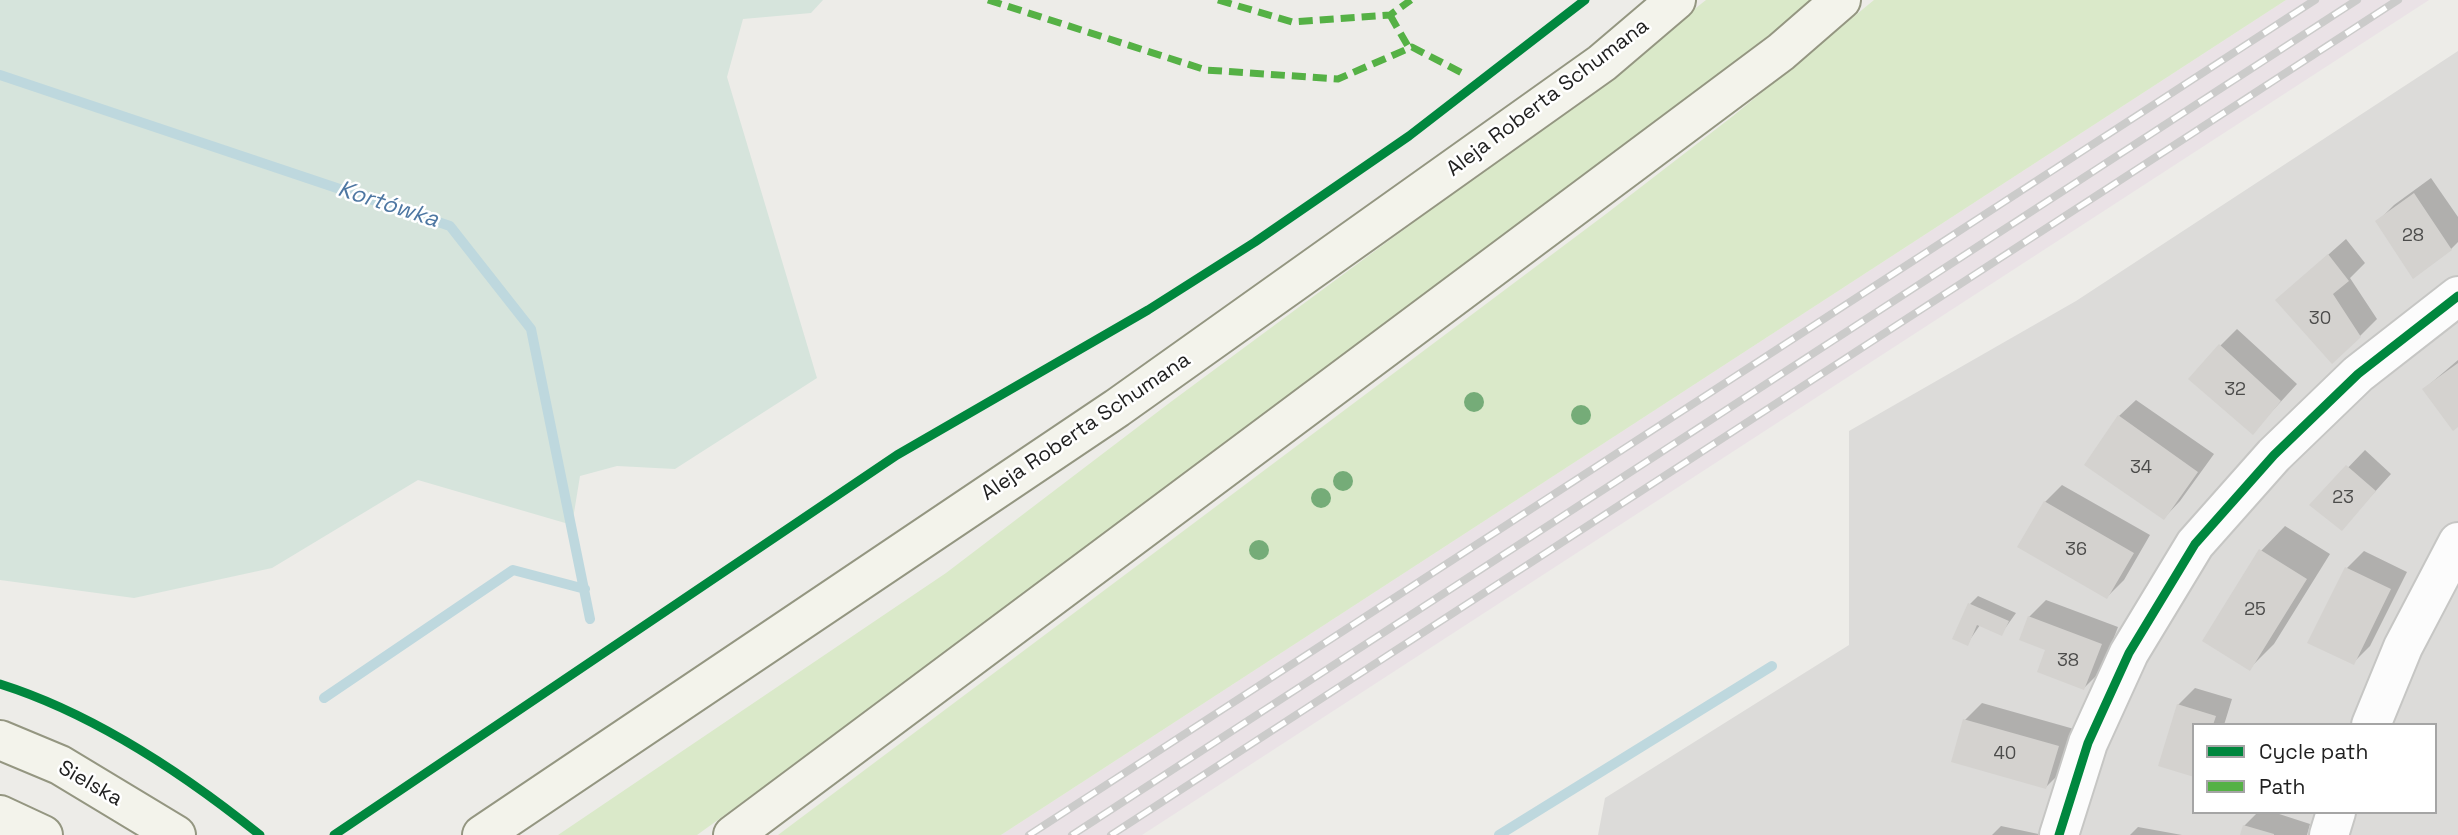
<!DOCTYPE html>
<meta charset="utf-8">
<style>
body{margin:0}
#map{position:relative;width:2458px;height:835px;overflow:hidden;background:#edece8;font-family:"Space Grotesk",sans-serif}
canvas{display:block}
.legend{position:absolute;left:2192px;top:723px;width:245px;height:91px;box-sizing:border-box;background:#fff;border:2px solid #a5a5a5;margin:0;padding:9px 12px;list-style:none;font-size:21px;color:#1f1f1f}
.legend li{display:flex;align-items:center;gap:14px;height:35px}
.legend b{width:35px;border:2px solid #a5a5a5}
</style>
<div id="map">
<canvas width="2458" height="835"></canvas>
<ul class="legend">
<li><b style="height:9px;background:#00873e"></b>Cycle path</li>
<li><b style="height:9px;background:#55b145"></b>Path</li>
</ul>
</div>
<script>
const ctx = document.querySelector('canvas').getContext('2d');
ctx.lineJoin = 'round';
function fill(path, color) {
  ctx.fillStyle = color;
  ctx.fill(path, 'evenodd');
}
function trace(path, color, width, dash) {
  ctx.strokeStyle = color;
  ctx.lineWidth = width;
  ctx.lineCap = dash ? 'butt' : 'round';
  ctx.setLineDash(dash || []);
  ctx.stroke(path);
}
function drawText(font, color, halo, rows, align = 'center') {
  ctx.font = font + ' "Space Grotesk",sans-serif';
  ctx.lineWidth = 5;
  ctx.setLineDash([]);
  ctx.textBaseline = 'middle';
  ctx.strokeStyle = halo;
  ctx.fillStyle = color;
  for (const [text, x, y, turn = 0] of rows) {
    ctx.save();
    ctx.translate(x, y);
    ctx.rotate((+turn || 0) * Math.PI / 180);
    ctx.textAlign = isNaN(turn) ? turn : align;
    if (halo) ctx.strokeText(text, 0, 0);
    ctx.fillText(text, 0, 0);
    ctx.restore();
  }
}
const residential = new Path2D(`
 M2458,51V835H1598L1605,798L1849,645V431L2076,301ZM2194,725H2435V812H2194Z`);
const industrial = new Path2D(`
 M2286,0H2429L1142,835H1001Z`);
const grass = new Path2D(`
 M1706,0H1814L1473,265L936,663L697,835H558L946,573L1172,401L1587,94Z
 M1874,0H2286L1001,835H778L1606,214L1733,116Z`);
const wetland = new Path2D(`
 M0,0H823L811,13L743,19L727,77L817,378L675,469L617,466L580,476L572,525L418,480L272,568L134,598L0,580Z`);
const shadow = new Path2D(`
 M2431,178L2458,217V242L2451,249L2377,222L2394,205Z
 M2346,239L2365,263L2350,278L2377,319L2360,336L2277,300Z
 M2237,329L2297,384L2253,432L2220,346Z
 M2458,360V425L2424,389Z
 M2136,400L2214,454L2180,501L2164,518L2119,416Z
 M2365,450L2391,474L2342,528L2312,505Z
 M2062,485L2150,535L2124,580L2107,597L2045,502Z
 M2285,526L2330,554L2274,644L2250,668L2261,551Z
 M2364,551L2407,572L2370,646L2353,663L2347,568Z
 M1978,596L2016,613L2001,634L1980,625L1967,644L1970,604Z
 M2046,600L2118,627L2101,671L2084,688L2047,649L2029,617Z
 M2195,688L2232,699L2224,725H2194L2178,705Z
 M1982,703L2074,729L2063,770L2046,787L1965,720Z
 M2258,812H2273L2310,824L2307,835H2241L2244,826Z
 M2001,826L2043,835H1992Z
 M2138,827L2182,835H2130Z`);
const stream = new Path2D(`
 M0,75L450,226L531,329L590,619
 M324,698L513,570L585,589
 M1499,835L1772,666`);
const building = new Path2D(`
 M2414,193L2452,250L2413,279L2375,221Z
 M2328,254L2349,281L2333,294L2361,337L2332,364L2275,300Z
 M2219,344L2281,401L2253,435L2188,379Z
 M2458,363V427L2453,431L2422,389Z
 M2118,415L2198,472L2164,520L2084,465Z
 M2346,465L2376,491L2342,531L2309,505Z
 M2044,501L2134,553L2107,599L2017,547Z
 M2259,549L2307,579L2250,671L2202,641Z
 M2345,567L2391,589L2354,665L2307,643Z
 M1968,603L2009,621L2002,636L1977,625L1968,646L1952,639Z
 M2028,616L2102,644L2084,690L2037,672L2045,650L2019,640Z
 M2177,704L2216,716L2213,725H2194V777L2158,766Z
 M1963,719L2059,746L2046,789L1951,762Z
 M2243,825L2274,834V835H2240Z`);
const minor = new Path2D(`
 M2371,725L2403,647L2458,542
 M2059,835L2088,743L2129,653L2195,544L2274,455L2358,374L2458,296
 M2329,835L2336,812`);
const secondary = new Path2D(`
 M0,740L60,765L176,835
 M0,815L43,835
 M482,835L1117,408L1602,63L1676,0
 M733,835L1781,52L1841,0`);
const rail = new Path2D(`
 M1029,835L2315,0
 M1072,835L2357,0
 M1111,835L2398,0`);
const quiet = new Path2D(`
 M988,0L1206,70L1338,79L1412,47L1464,74
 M1218,0L1292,22L1390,15L1411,0
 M1390,15L1409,48`);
const cycleway = new Path2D(`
 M0,684C95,714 183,773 260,835
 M334,835L897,455L1148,310L1255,242L1409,136L1585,0
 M2059,835L2088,743L2129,653L2195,544L2274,455L2358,374L2458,296`);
const trees = [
 [1474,402],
 [1581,415],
 [1343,481],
 [1321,498],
 [1259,550]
];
const numberNames = [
 ["28",2413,236],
 ["30",2320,319],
 ["32",2235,390],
 ["34",2141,468],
 ["23",2343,498],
 ["36",2076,550],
 ["25",2255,610],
 ["38",2068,661],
 ["40",2005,754]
];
const streetNames = [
 ["Aleja Roberta Schumana",1548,98,-37],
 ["Aleja Roberta Schumana",1086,427,-34],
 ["Sielska",90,784,30]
];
const waterNames = [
 ["Kortówka",388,205,18]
];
fill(residential, '#dcdbd9');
fill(industrial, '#eae2e6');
fill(grass, '#dae9c9');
fill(wetland, '#d6e4dc');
fill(shadow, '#0003');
trace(stream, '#bed8de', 10);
fill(building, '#d4d2cf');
trace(minor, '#c6c6c4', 42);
trace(secondary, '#949681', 42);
trace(minor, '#fcfcfc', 38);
trace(secondary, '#f3f3eb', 38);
trace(rail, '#cbcbca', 8);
trace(rail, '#fff', 5, [16]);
trace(quiet, '#55b145', 7, [14, 7]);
trace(cycleway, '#00873e', 9);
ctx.fillStyle = '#75ac78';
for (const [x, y] of trees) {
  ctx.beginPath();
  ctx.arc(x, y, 10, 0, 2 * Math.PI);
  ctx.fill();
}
drawText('18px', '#4c4c4b', null, numberNames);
drawText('21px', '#1f1f1f', '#fff', streetNames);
drawText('italic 23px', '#4e77a2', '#fff', waterNames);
</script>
